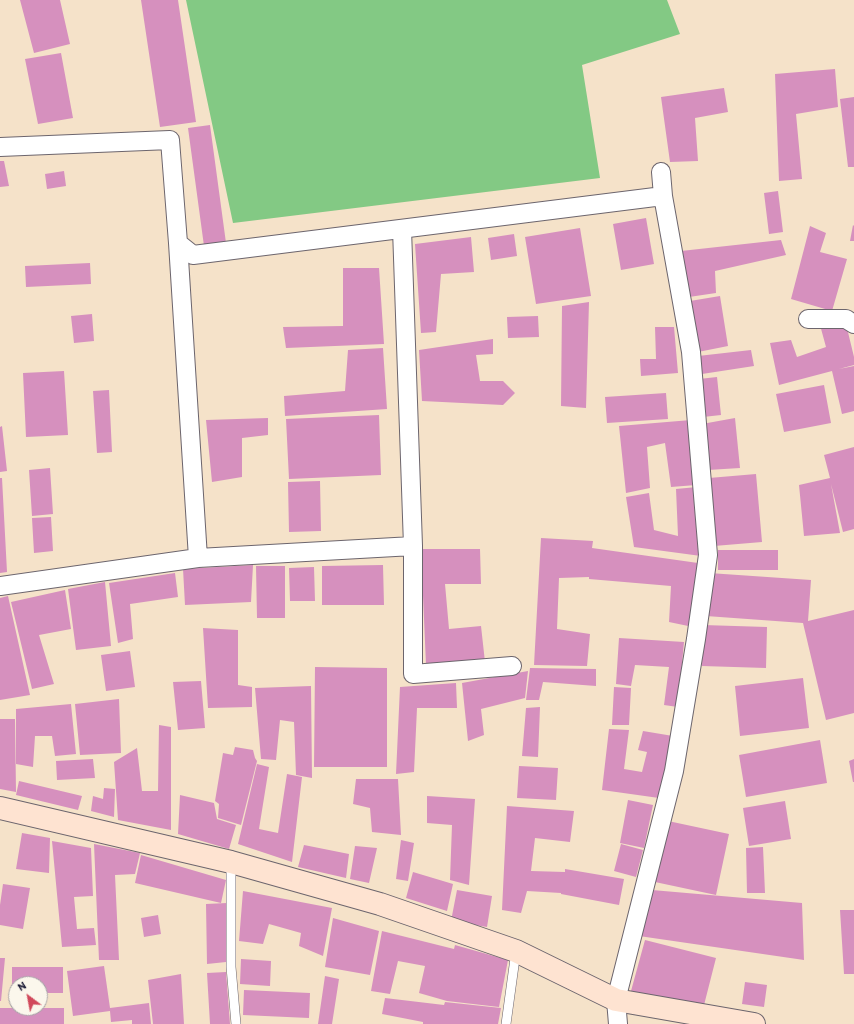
<!DOCTYPE html>
<style>
body{margin:0}
#map{position:relative;width:854px;height:1024px;overflow:hidden;background:#f5e2c9;font-family:Itim,sans-serif}
canvas{display:block}
.north{position:absolute;left:8px;top:976px;width:40px;height:40px;box-sizing:border-box;background:#fbf7ec;border:1px solid #a4a2a5;border-radius:50%;rotate:328deg;font-size:11px;font-weight:700;line-height:16px;text-align:center;color:#22223b}
.north::after{content:'';display:block;margin:auto;width:14px;height:18px;background:#d1495b;clip-path:polygon(50% 0,100% 100%,50% 72%,0 100%)}
</style>
<div id="map">
<canvas width="854" height="1024"></canvas>
<div class="north">N</div>
</div>
<script>
const ctx = document.querySelector('canvas').getContext('2d');
ctx.lineJoin = 'round';
function fill(path, color) {
  ctx.fillStyle = color;
  ctx.fill(path, 'evenodd');
}
function trace(path, color, width, dash) {
  ctx.strokeStyle = color;
  ctx.lineWidth = width;
  ctx.lineCap = dash ? 'butt' : 'round';
  ctx.setLineDash(dash || []);
  ctx.stroke(path);
}
const green = new Path2D(`
 M186,0H667L680,34L582,65L600,178L233,223Z`);
const building = new Path2D(`
 M20,0H60L70,44L34,53Z
 M141,0H178L196,122L160,127Z
 M61,53L73,118L38,124L25,59Z
 M835,69L838,107L796,114L802,179L779,181L775,74Z
 M724,88L728,112L695,118L698,161L670,162L661,97Z
 M854,97V167H848L840,99Z
 M210,125L226,243L204,246L188,128Z
 M0,161H4L9,186L0,187Z
 M64,171L66,186L47,189L45,174Z
 M778,191L783,232L769,234L764,193Z
 M646,218L654,264L621,270L613,224Z
 M853,225L854,226V241H850Z
 M810,226L826,233L820,252L847,259L832,311L791,299Z
 M580,228L591,296L536,304L525,237Z
 M514,234L517,256L491,260L488,238Z
 M471,237L474,272L441,274L436,332L421,333L415,244Z
 M781,240L786,255L715,271L716,293L689,297L681,251Z
 M90,263L91,284L26,287L25,266Z
 M343,268H379L384,344L286,348L283,327L343,326Z
 M720,296L728,346L698,352L690,301Z
 M589,302L586,408L561,406L562,306Z
 M92,314L94,341L74,343L71,316Z
 M538,316L539,337L508,338L507,317Z
 M846,324L854,357V365L839,369L854,366V411L842,414L832,371L779,385L770,343L791,340L797,357L826,347L820,325Z
 M655,327H674L678,373L641,376L640,359H656Z
 M493,339V354L476,355L480,381H503L515,393L503,405L422,401L419,350Z
 M383,348L387,409L285,416L284,396L345,391L348,350Z
 M751,350L754,366L702,374L698,356Z
 M64,371L68,435L26,437L23,373Z
 M717,377L721,415L703,417L699,379Z
 M824,385L831,423L784,432L776,394Z
 M109,390L112,452L97,453L93,391Z
 M666,393L668,419L607,423L605,397Z
 M379,415L381,475L289,479L286,419Z
 M268,418V435L242,438V477L212,482L206,420Z
 M735,418L740,468L708,470L702,424Z
 M691,420L696,485L671,487L665,443L647,447L650,488L626,493L619,426Z
 M2,426L7,471L0,472V427Z
 M854,447V529L843,532L831,484L840,533L804,536L799,485L830,478L824,455Z
 M50,468L53,514L32,516L29,470Z
 M756,474L762,542L714,546L709,478Z
 M0,478H2L7,572L0,573Z
 M320,481L321,531L289,532L288,482Z
 M697,487L701,556L634,547L626,497L649,493L654,530L678,536L676,489Z
 M51,517L53,551L34,553L32,518Z
 M541,538L593,541L592,548L698,563L693,627L669,622L671,586L589,579V577L559,578L557,629L590,634L587,666L534,665Z
 M421,549H480L481,584H445L449,629L481,626L485,662L426,665Z
 M718,550H778V570H718Z
 M253,565L251,602L185,605L183,569Z
 M383,565L384,605H322V566Z
 M256,566H285V618H257Z
 M314,567L315,601H290L289,568Z
 M175,573L178,597L130,604L133,639L118,643L109,583Z
 M709,573L811,580L808,621L854,610V713L826,720L803,623L706,616Z
 M105,582L111,646L76,650L68,589Z
 M65,590L71,629L39,635L54,684L32,689L11,602Z
 M8,596L30,695L0,700V598Z
 M703,625L767,627L766,668L702,666Z
 M203,628L238,630V685L252,687V707L208,708Z
 M619,638L684,642L678,707L664,705L669,667L635,665L631,686L616,684Z
 M130,651L135,687L106,691L101,655Z
 M315,667L387,668V767H314Z
 M530,668L596,669V686L543,682L539,700H526Z
 M528,671L525,698L481,709L484,735L468,741L462,683Z
 M803,678L809,728L740,736L735,686Z
 M201,681L205,728L178,730L173,682Z
 M456,683L457,708H417L414,772L396,774L400,687Z
 M311,686L312,778L296,775L294,722L280,720L276,760L261,759L255,688Z
 M614,687L631,688L629,725H612Z
 M119,699L121,753L80,755L75,704Z
 M71,704L76,754L55,756L52,736H35L33,767L16,764V709Z
 M540,707L538,757L522,756L526,708Z
 M0,719H15L16,792L0,789Z
 M159,725L171,727V830L118,820L114,762L137,748L142,791H158Z
 M609,729L629,730L624,769L642,772L647,752L638,750L643,731L673,736L659,798L602,790Z
 M820,740L827,783L746,797L739,755Z
 M235,747L253,750L255,758L257,761L241,825L218,818L219,804L215,801L223,753L233,755Z
 M93,759L95,778L57,780L56,761Z
 M854,759V782H853L849,761Z
 M257,764L269,767L259,829L278,833L287,774L302,777L292,862L238,844Z
 M519,766L558,768L556,800L517,798Z
 M356,779H398L401,835L372,832L370,808L353,804Z
 M19,781L82,796L78,810L16,795Z
 M104,788L115,789L114,817L91,811L93,796L103,799Z
 M180,795L214,803L217,819L236,825L229,849L178,834Z
 M427,796L475,799L469,885L450,880L452,825L427,823Z
 M628,800L653,805L644,848L620,843Z
 M785,801L791,839L749,846L743,808Z
 M507,806L574,811L570,842L535,838L531,871L565,872V869L624,879L619,905L561,894V893L527,891L521,913L502,910Z
 M668,821L729,834L716,895L655,882Z
 M22,833L50,838L49,873L16,869Z
 M401,840L414,843L408,881L396,879Z
 M52,841L91,848L93,896L74,897L77,929L94,928L96,945L62,947Z
 M94,844L140,853L135,874L115,875L119,960H99Z
 M621,844L643,850L636,877L614,871Z
 M304,845L349,854L346,878L298,867Z
 M355,846L377,848L369,883L350,879Z
 M763,847L765,893H747L746,848Z
 M141,855L226,880L221,903L135,883Z
 M413,872L453,884L447,911L406,898Z
 M3,884L30,888L23,929L0,925V905Z
 M457,890L492,896L487,927L451,921Z
 M652,890L802,903L804,960L639,936Z
 M243,891L332,908L323,956L299,946L301,933L269,924L263,944L239,941Z
 M227,903L226,962L207,964L206,904Z
 M840,910H854V974H844Z
 M158,915L161,934L144,937L141,918Z
 M333,918L379,931L370,975L325,967Z
 M382,931L454,949L455,945L508,960L499,1007L447,1001L419,993L425,966L398,961L390,994L371,991Z
 M645,940L716,958L703,1009L631,991Z
 M0,958H5L1,1001H0Z
 M241,959L271,961L270,986L240,984Z
 M104,966L110,1008L149,1003L151,1024H132V1020L111,1022L110,1011L73,1016L67,971Z
 M12,967H63V993H40V984H16V993H12Z
 M226,972L230,1024H210L207,973Z
 M181,974L184,1024H153L148,980Z
 M325,976L339,979L332,1024H318Z
 M745,982L767,985L764,1007L742,1004Z
 M244,990L310,993L309,1018L243,1015Z
 M385,998L444,1005L445,1002L501,1008L498,1024H423V1022L382,1014Z
 M0,1008H64V1024H0Z`);
const lane = new Path2D(`
 M231,862V967L236,1024
 M506,1024L516,951`);
const street = new Path2D(`
 M0,147L170,140L178,243L193,255L663,196
 M178,243L198,558
 M808,319H846L854,324
 M413,546V674L512,666
 M0,586L198,558L413,546L402,229
 M618,1024L616,1000L674,771L696,639L708,555L691,352L663,196L661,172`);
const secondary = new Path2D(`
 M0,808L231,862L380,904L516,951L616,1000L754,1024`);
fill(green, '#83c984');
fill(building, '#d690be');
trace(lane, '#6c656d', 10);
trace(street, '#6c656d', 20);
trace(secondary, '#6c656d', 24);
trace(lane, '#fff', 9);
trace(street, '#fff', 18);
trace(secondary, '#fee3d1', 22);
</script>
